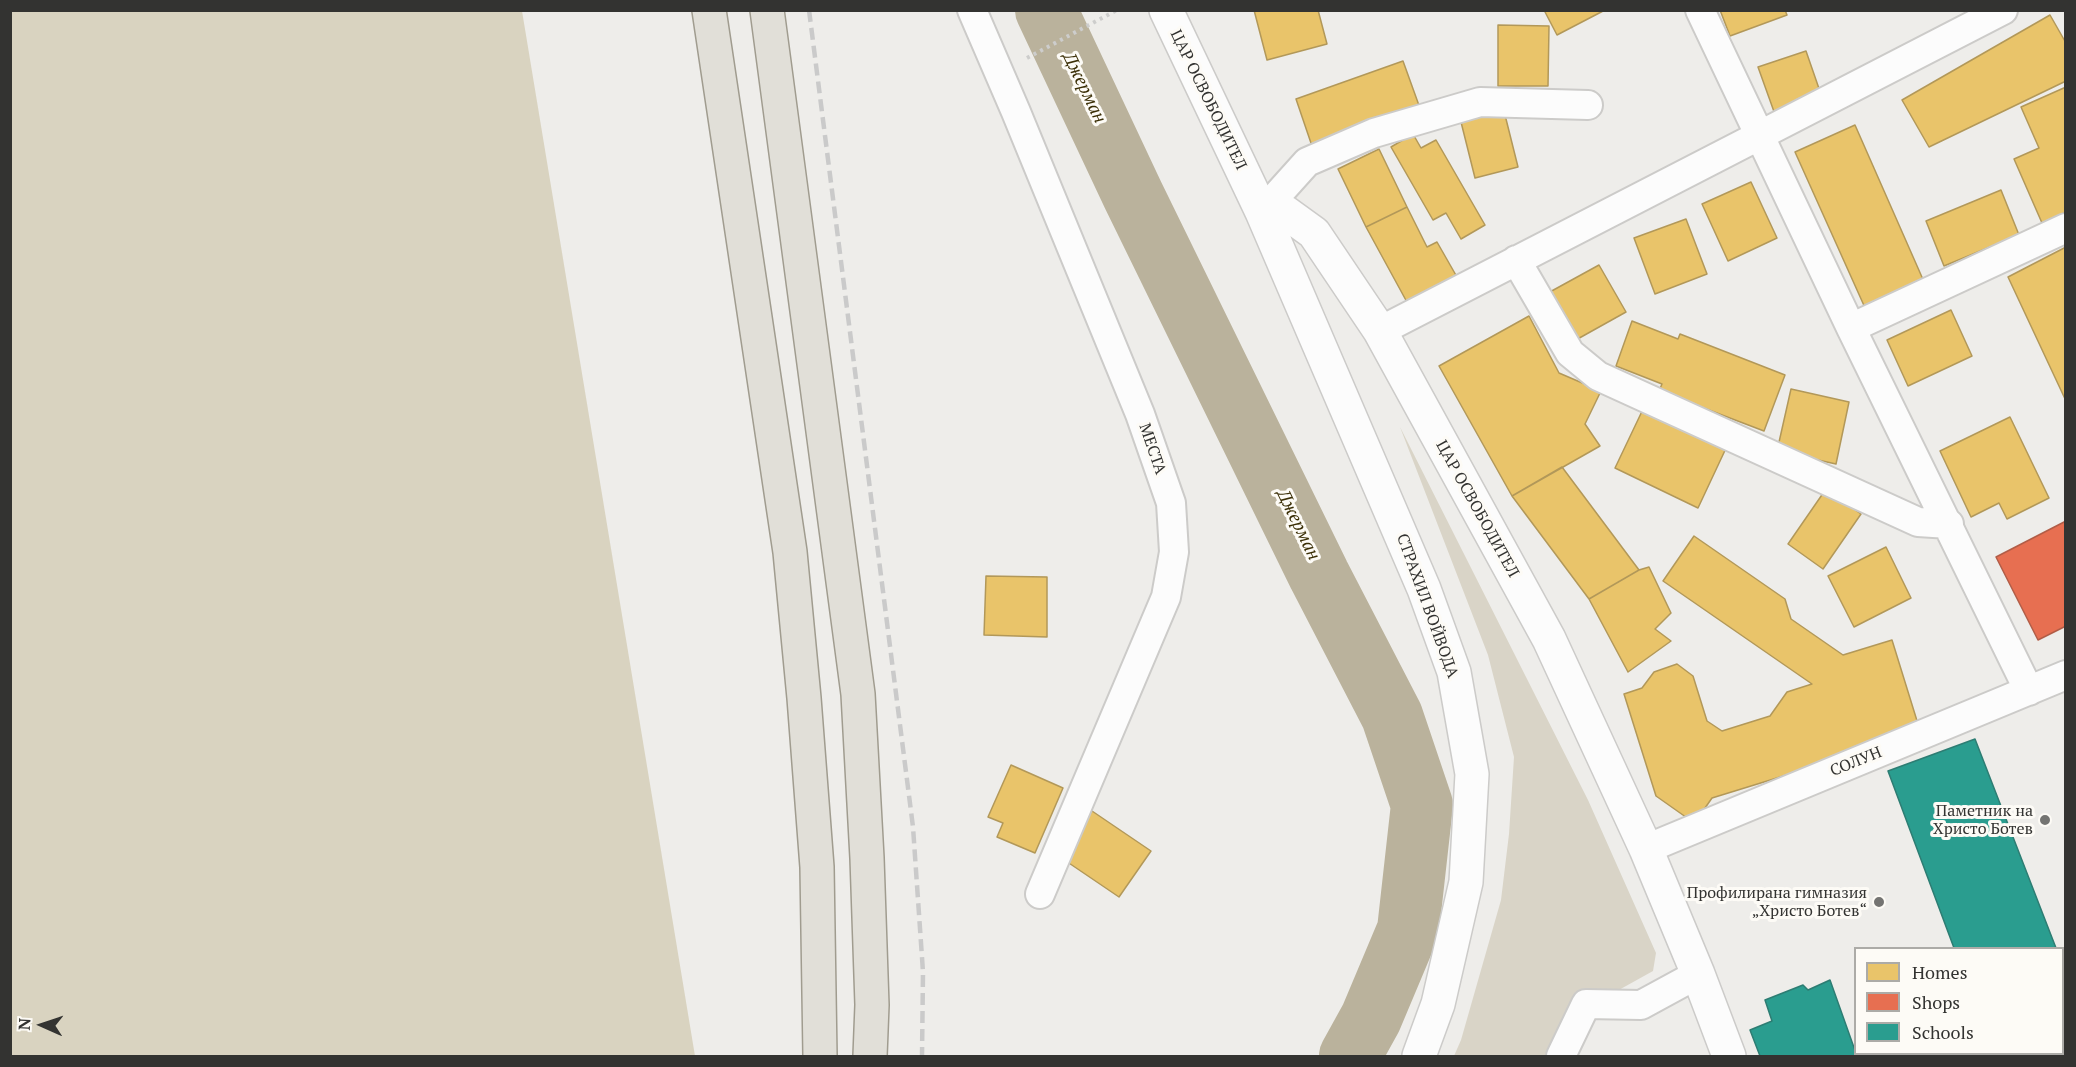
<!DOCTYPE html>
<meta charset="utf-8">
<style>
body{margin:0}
#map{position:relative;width:2076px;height:1067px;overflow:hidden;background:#eeedea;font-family:"PT Serif",serif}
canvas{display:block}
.frame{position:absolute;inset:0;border:12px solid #333331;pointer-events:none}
.legend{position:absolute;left:1854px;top:947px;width:210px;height:108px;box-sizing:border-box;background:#fdfbf6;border:2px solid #acaba7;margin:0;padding:8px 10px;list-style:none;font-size:18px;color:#333331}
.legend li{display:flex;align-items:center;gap:12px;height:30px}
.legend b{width:30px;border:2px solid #acaba7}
.north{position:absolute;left:12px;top:995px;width:60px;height:60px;-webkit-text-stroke:4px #fdfbf6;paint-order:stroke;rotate:273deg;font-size:16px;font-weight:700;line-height:24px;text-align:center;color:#333331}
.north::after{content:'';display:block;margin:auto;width:21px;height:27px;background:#333331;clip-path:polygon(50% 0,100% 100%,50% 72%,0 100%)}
</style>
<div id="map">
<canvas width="2076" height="1067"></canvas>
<div class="frame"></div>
<ul class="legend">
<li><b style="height:16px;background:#e9c46a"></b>Homes</li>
<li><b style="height:16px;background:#e76f51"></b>Shops</li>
<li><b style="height:16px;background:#2a9d8f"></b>Schools</li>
</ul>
<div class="north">N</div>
</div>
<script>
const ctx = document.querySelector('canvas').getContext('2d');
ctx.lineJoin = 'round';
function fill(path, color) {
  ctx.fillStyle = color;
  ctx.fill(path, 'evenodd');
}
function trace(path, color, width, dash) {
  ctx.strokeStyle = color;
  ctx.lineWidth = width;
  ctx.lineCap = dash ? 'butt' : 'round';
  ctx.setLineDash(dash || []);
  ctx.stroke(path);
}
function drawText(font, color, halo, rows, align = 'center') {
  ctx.font = font + ' "PT Serif",serif';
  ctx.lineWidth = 6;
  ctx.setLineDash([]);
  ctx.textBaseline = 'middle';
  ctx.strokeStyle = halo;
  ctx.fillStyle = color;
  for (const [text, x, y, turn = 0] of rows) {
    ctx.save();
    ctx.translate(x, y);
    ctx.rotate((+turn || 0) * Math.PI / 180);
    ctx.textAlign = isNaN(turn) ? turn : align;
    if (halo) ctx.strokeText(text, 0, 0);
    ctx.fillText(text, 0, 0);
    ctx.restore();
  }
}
const green = new Path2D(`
 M1400,427L1588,800L1656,953L1653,971L1617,991L1586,1005L1565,1056H1454L1461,1040L1501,900L1509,834L1514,757L1488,655Z`);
const forest = new Path2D(`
 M10,11H522L695,1056H11Z`);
const homes = new Path2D(`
 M1254,10H1318L1327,44L1267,60Z
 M1544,10H1605L1557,35Z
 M1720,10H1785L1787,15L1730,36Z
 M2050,15L2066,43V81L1929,147L1902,100Z
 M1498,25L1549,26L1548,86H1498Z
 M1806,51L1824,103L1777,120L1758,67Z
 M1403,61L1421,111L1313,149L1296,99Z
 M2066,87V212L2042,223L2014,159L2039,148L2021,107Z
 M1504,111L1518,167L1475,178L1461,122Z
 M1855,125L1925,284L1866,310L1795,152Z
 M1413,134L1421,148L1436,140L1485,225L1461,239L1446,213L1433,220L1391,147Z
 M1379,149L1407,207L1366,227L1338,169Z
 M1751,182L1777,238L1728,261L1702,204Z
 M2001,190L2019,235L1944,266L1926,221Z
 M1407,207L1427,247L1437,242L1457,277L1408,304L1366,227Z
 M1686,219L1707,274L1655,294L1634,238Z
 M2066,247V401L2008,277Z
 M1599,265L1626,312L1574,341L1548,293Z
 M1951,310L1972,356L1908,386L1887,340Z
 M1529,316L1559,373L1601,391L1585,424L1600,446L1512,496L1439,366Z
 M1632,321L1678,339L1680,334L1785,375L1764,431L1659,391L1662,384L1616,366Z
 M1791,389L1849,402L1836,464L1777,451Z
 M1645,405L1728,444L1698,508L1615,468Z
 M2010,417L2049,498L2007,519L1999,503L1971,517L1940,451Z
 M1562,467L1639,570L1589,599L1512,496Z
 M1826,489L1861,514L1823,569L1788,544Z
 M1694,536L1785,599L1791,619L1843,655L1892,640L1918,724L1910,737L1712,798L1698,818L1690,820L1656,796L1624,694L1642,688L1654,672L1677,664L1693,676L1707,721L1722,731L1770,716L1787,692L1812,684L1663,581Z
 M1886,547L1911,598L1854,627L1828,576Z
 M1649,567L1671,613L1655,629L1671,641L1628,672L1589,599L1639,570Z
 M986,576L1047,577V637L984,635Z
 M1011,765L1063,788L1035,853L997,837L1003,823L988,817Z
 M1092,811L1151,851L1119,897L1060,857Z`);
const shops = new Path2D(`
 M2066,521V626L2038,640L1996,557Z`);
const schools = new Path2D(`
 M1975,739L2056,948H1954L1888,771Z
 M2062,966L2066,973V992L2062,993Z
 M1830,980L1857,1056H1760L1750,1030L1772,1021L1765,1000L1803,985L1808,990Z`);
const river = new Path2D(`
 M1046,10L1133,195L1319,575L1392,716L1422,805L1408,930L1371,1018L1350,1056`);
const path = new Path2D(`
 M1027,58L1117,10`);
const street = new Path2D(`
 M972,10L1016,112L1140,414L1171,503L1174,552L1166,597L1040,894
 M1700,10L1851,328L2029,691
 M1262,212L1307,162L1374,133L1480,102L1588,105
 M1516,260L1570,353L1598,376L1918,522L1949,524
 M1851,328L2066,228
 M1380,331L2003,10
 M1646,849L2066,675
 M2062,1027L2066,1026
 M1561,1056L1586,1004L1641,1005L1698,974
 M1965,1056H1971
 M2004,1056L2009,1054`);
const secondary = new Path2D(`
 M1166,10L1262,212L1424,589L1454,672L1472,774L1466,882L1438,1004L1419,1056
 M1262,212H1285L1314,233L1380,331L1549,639L1646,849L1698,974L1729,1056`);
const primary = new Path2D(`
 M709,10L790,552L804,698L817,867L820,1056
 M767,10L858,694L867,858L872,1005L870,1056`);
const rail = new Path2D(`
 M809,10L913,827L923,972L922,1056`);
const markers = [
 [2045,820,6,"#747472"],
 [1879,902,6,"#747472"]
];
const streetNames = [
 ["ЦАР ОСВОБОДИТЕЛ",1208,100,64],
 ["МЕСТА",1152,449,71],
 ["ЦАР ОСВОБОДИТЕЛ",1477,509,61],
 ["СТРАХИЛ ВОЙВОДА",1427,606,70],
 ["СОЛУН",1856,762,-22]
];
const poiNames = [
 ["Паметник на",2033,811],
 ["Христо Ботев",2033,829],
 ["Профилирана гимназия",1867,893],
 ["„Христо Ботев“",1867,911]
];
const waterNames = [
 ["Джерман",1084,88,64],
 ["Джерман",1298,525,64]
];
fill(green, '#d9d4c7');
fill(forest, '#d9d3c0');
fill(homes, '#e9c46a');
trace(homes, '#b29859', 1.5);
fill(shops, '#e76f51');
trace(shops, '#b15d47', 1.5);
fill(schools, '#2a9d8f');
trace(schools, '#2d7d73', 1.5);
trace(river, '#bab29c', 62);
trace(street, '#cccbc9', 32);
trace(secondary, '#cccbc9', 36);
trace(primary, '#a09c8f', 36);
trace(path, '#cdcdcc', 4, [3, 4.5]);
trace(street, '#fcfcfc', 28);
trace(secondary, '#fcfcfc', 33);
trace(primary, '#e1dfd8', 33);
trace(rail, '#cacaca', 4.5, [12, 6]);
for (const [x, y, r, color] of markers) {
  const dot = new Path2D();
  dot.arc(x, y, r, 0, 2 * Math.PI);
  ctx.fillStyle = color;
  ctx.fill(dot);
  trace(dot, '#fdfbf6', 2);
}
drawText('16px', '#333331', '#fdfbf6', streetNames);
drawText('16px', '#333331', '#fdfbf6', poiNames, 'right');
drawText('italic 18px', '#3a2e05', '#fdfbf6', waterNames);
</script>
